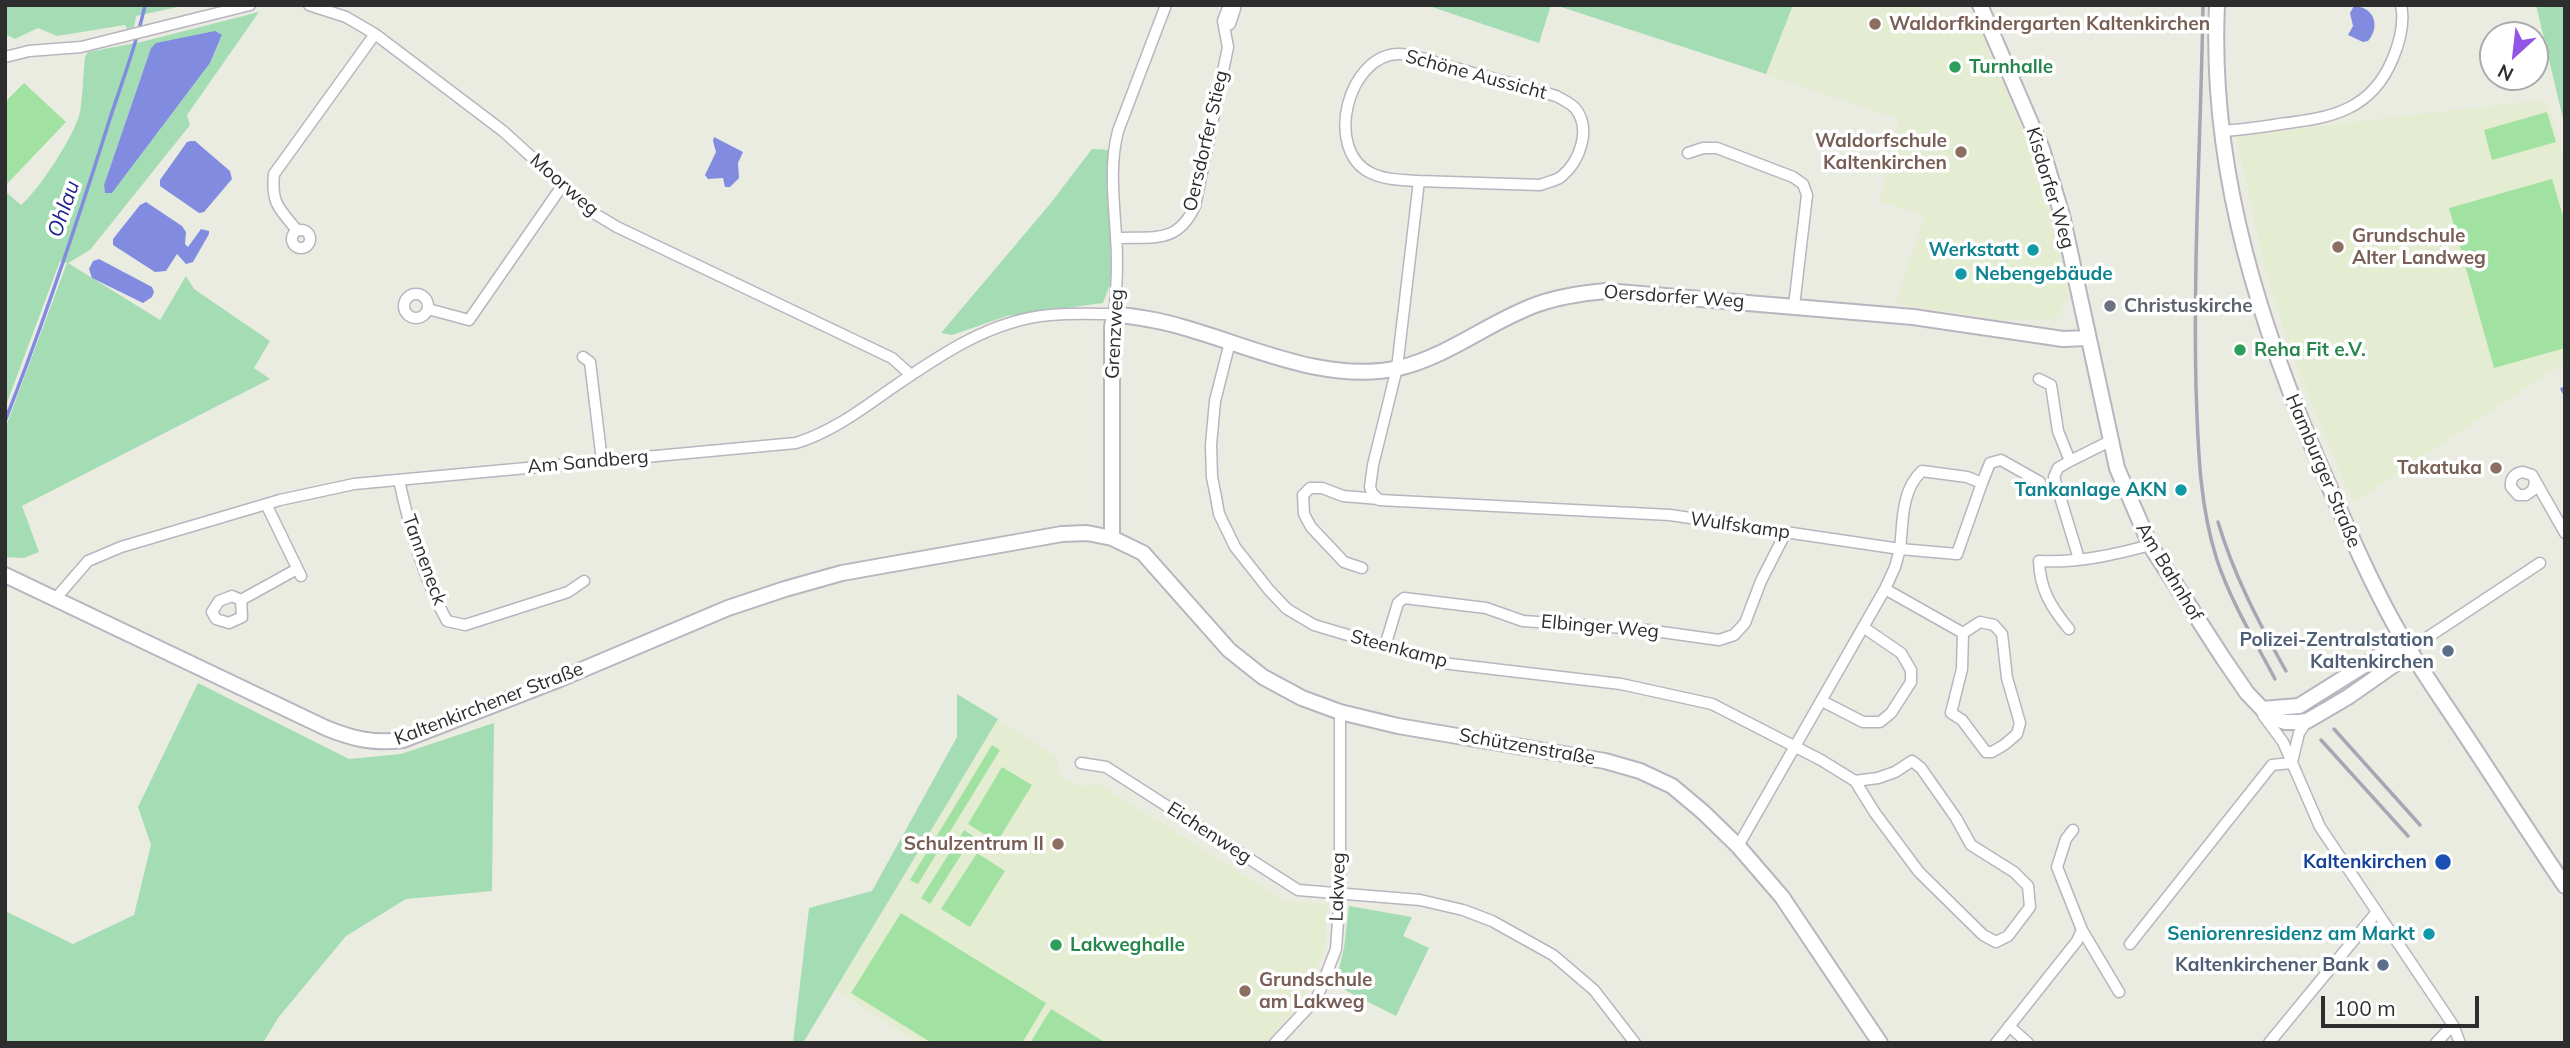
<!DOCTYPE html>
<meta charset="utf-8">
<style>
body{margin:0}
#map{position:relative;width:2570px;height:1048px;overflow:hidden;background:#eaece1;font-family:Mulish,sans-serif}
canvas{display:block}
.frame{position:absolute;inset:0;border:7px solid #2d2d2d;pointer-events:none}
.north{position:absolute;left:2479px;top:21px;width:70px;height:70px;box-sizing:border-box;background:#fff;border:2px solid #ababab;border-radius:50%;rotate:207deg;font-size:19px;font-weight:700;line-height:28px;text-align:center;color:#2d2d2d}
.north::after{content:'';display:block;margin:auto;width:24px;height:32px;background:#9255e6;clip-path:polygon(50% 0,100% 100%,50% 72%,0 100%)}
.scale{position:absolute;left:2321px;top:996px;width:158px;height:32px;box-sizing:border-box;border:4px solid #2d2d2d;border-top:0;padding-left:9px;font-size:21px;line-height:24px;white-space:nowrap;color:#2d2d2d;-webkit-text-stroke:5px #fff;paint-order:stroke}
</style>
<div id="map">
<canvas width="2570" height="1048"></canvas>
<div class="frame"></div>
<div class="north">N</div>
<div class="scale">100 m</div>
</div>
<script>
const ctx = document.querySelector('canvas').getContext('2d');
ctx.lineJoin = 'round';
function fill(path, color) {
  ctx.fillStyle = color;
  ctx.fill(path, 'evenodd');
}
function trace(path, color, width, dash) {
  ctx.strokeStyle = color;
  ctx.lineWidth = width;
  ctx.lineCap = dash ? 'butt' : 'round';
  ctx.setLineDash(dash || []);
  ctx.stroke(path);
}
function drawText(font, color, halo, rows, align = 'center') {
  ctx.font = font + ' Mulish,sans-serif';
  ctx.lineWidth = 7;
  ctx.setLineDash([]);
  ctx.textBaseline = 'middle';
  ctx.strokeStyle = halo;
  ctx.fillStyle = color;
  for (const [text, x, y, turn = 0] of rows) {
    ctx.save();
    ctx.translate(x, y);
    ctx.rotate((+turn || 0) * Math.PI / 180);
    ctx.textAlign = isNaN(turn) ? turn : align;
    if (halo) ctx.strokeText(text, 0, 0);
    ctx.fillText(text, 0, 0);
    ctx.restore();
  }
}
const education = new Path2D(`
 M1793,5H1911L1979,25L2044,182L2069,295L2055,319L2000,320L1896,304L1925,216L1880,201L1899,119L1766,74Z
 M2541,100L2550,108L2565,163V365L2548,373L2353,503L2291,353L2265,268L2236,136Z
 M998,719L1057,757L1058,771L1066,780L1083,786L1099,784L1285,901L1327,904L1325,949L1303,1001L1266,1043H918L835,989Z`);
const green = new Path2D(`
 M5,5H187L136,16L134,27L127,29L125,25L57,36L38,28L15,39L5,34Z
 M1426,5H1551L1539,43Z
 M1555,5H1793L1766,74Z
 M2536,5H2565V127Z
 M259,12L187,115L190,125L90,250L68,263L160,320L186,276L194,289L270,341L254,368L270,379L22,506L39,552L24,558L5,557V429L67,263L60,261L5,408V191L21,205C39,190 75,135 80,112C83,94 83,75 85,57L88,52L141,42ZM222,36L210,63L112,193H105L104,185L151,48Z
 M1092,149L1109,150L1111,282L1103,303L1007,316L952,335L941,333L1050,204Z
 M198,683L349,759L401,754L494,723L492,891L406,899L346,936L278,1018L263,1043H5V911L73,944L134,915L151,845L138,807Z
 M957,694L998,719L803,1043H793L809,908L872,891L957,737Z
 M1349,906L1412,917L1403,936L1429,948L1396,1016L1335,985L1344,948Z`);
const pitch = new Path2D(`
 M24,83L66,122L5,186V102Z
 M2547,112L2556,142L2492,160L2484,130Z
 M2552,179L2565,223V348L2494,368L2449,208Z
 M992,745L1000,750L918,884L910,880Z
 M1002,767L1032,785L997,842L968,824Z
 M964,830L973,836L930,904L921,898Z
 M977,853L1005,871L970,927L941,909Z
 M901,913L1046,1003L1022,1043H932L851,993Z
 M1051,1009L1106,1043H1030Z`);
const water = new Path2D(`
 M2354,6C2374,7 2381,26 2368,41L2363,42L2348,35L2353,26L2350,13Z
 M215,31L222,35L210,63L112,193H105L104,185L151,48L156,43Z
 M714,137L743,152L738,163L739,178L730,187H725L723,178L708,179L705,175L716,152L713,141Z
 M191,141H195L230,171L232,179L204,212L199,213L160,186V180L187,142Z
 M146,202L182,226L186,232L185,244L188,247L201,229L209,231V234L193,262L186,264L177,254L166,271L155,272L113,245V239L140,205Z
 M99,259L152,287L154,292L152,297L143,303L92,278L89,269L93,261Z`);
const stream = new Path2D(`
 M2562,389L2565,394
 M5,421C43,325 76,226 107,128C120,86 136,48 145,5`);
const street = new Path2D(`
 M309,5L346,17L375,34L503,131L592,212L617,227L892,358L911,375
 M1226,26L1230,24L1235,9V5
 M5,57L29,51L81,47L250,5
 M2221,131C2241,130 2261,127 2280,124C2332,118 2372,110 2393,58C2400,41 2405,23 2401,5
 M1688,153L1703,148H1717L1793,177L1803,184L1807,195L1794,306
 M1419,181L1540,185C1547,182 1555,181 1561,177C1580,161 1592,129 1575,108C1570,103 1562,99 1556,96C1522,86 1487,77 1452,67C1436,63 1417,55 1400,54C1348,53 1323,150 1371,173C1385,180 1403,180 1419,181L1397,368L1373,465L1370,487L1372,493L1379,500L1670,515L1900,549L1895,567L1885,589L1738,846
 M292 239a9 9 0 1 1 18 0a9 9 0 1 1-18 0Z
 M297,230C279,209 271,203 274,174L375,34
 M1116,238C1153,236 1177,245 1195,206L1228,47L1223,21L1229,5
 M404 306a12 12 0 1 1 24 0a12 12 0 1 1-24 0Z
 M428,309L469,320L562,186
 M1230,342L1215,401L1211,445L1212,477L1216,497L1219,514L1235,547L1269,590L1287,609L1314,625L1442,663L1621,684L1712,704L1821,760L1855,781L1878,778L1895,772L1912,761L1921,768L1956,818L1971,845L2014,872L2028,886L2030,907L2008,936L1996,942L1983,935L1919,872L1875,813L1855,781
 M583,357L590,362L602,461
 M2039,379L2051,385L2058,431L2070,461L2110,441
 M2070,461L2058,468L2054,477L2079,559
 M1922,471L1967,477L1982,483L1957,554L1900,549C1903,522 1901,490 1922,471Z
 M399,480C409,527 423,578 447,621L465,625L568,592L584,581
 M2535,482L2533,490L2526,495H2518L2511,487C2510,479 2514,473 2523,472L2532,475L2565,533
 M1982,483L1990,463L2001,460L2040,482
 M266,504L301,576
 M1362,568L1344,562L1311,527L1304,514L1303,495L1310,488H1322L1343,496L1379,499
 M1885,589L1963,633L1962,669L1951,713L1962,720L1986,752H1992L2004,745L2017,734L2020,723L2007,678L2002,634L1994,625L1980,622L1963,633
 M56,598L88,561L121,547L280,500L354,484L796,443C832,432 862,409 892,388C940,355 991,320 1050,315C1072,313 1093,314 1114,314C1117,287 1118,262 1116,236C1114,201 1109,166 1118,131L1166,5
 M241,600L242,617L229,623L216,619L212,612L219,601L232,596L241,600L297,569
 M2069,629C2051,607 2040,590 2039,561C2077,563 2114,555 2150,545
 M1385,646L1398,603L1404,598L1486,608L1523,621L1640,629L1719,640L1734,635L1745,623L1761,581L1786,532
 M2410,649L2540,563
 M1822,701L1863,722H1880L1891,713L1911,682V670L1901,653L1863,627
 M2263,715L2283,742L2320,827L2453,1025L2460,1043
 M2292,762L2299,733L2307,721
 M1081,763L1106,767L1298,890L1420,900L1463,910L1492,921L1553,955L1594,990L1635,1043
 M2082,930L2119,992
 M2130,944L2272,765L2291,763
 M2009,1026L2028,1043
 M1275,1043L1317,998L1336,949L1340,894V712
 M1996,1043L2077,941L2082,930L2057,867L2066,839L2073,830
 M2269,1043L2376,913
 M2436,1043L2453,1025`);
const secondary = new Path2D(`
 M1980,5L2042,149L2062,215L2117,468L2150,545L2223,658L2247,693L2269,716L2285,722H2298L2307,721L2348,697L2398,662L2410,649
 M2217,5C2209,173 2262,334 2329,486C2350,534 2371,583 2397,629C2418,666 2443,701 2466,736C2499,786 2531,836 2565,886
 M1112,538V327L1114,314C1137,317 1160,320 1182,327C1251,346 1325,384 1399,368C1449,356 1490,321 1538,304C1561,296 1583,293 1606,291L1913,317L2063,339L2087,338
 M5,575L326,728C353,739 374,744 403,740L560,679L728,608L785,589L842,573L1062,534L1087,533L1112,538L1143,553L1229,650L1263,677L1302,698L1340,712L1398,726L1605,761L1640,771L1672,786L1703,812L1738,846L1782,897L1880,1043
 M2262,709L2299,706L2390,649H2410`);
const rail = new Path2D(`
 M2203,5C2201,133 2193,260 2196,387C2198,446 2199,504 2217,560C2231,602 2255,641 2275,679
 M2218,522C2234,576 2259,623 2286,671
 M2334,729L2420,825
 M2321,740L2408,836`);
const markers = [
 [1875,24,7,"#8d6e63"],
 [1955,67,7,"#2e9e5b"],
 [1961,152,7,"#8d6e63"],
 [2338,247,7,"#8d6e63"],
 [2033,250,7,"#0f9aa8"],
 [1961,274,7,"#0f9aa8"],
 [2110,306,7,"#6b7280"],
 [2240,350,7,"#2e9e5b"],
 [2496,468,7,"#8d6e63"],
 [2181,490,7,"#0f9aa8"],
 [2448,651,7,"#5c6f8a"],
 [1058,844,7,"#8d6e63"],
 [2443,862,9,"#1a4fb4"],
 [2429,934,7,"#0f9aa8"],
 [1056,945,7,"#2e9e5b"],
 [2383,965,7,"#5c6f8a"],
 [1245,991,7,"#8d6e63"]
];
const educationNames = [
 ["Waldorfkindergarten Kaltenkirchen",1889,24],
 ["Waldorfschule",1947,141,"right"],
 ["Kaltenkirchen",1947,163,"right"],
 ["Grundschule",2352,236],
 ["Alter Landweg",2352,258],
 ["Takatuka",2482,468,"right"],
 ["Schulzentrum II",1044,844,"right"],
 ["Grundschule",1259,980],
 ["am Lakweg",1259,1002]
];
const leisureNames = [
 ["Turnhalle",1969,67],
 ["Reha Fit e.V.",2254,350],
 ["Lakweghalle",1070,945]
];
const streetNames = [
 ["Schöne Aussicht",1476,75,15],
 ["Oersdorfer Stieg",1206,141,-77],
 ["Moorweg",564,185,41],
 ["Kisdorfer Weg",2050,188,73],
 ["Oersdorfer Weg",1674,297,4],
 ["Grenzweg",1115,334,-87],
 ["Am Sandberg",588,462,-5],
 ["Hamburger Straße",2323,471,67],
 ["Wulfskamp",1740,526,8],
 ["Tanneneck",424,560,70],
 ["Am Bahnhof",2169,572,59],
 ["Elbinger Weg",1600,627,5],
 ["Steenkamp",1399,649,15],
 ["Kaltenkirchener Straße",489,704,-21],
 ["Schützenstraße",1527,747,10],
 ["Eichenweg",1209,833,33],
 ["Lakweg",1338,887,-88]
];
const cultureNames = [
 ["Werkstatt",2019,250],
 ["Nebengebäude",1975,274,"left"],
 ["Tankanlage AKN",2167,490],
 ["Seniorenresidenz am Markt",2415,934]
];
const worshipNames = [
 ["Christuskirche",2124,306]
];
const serviceNames = [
 ["Polizei-Zentralstation",2434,640],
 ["Kaltenkirchen",2434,662],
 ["Kaltenkirchener Bank",2369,965]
];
const transitNames = [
 ["Kaltenkirchen",2427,862]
];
const waterNames = [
 ["Ohlau",64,209,-71]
];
fill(education, '#e4ecd2');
fill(green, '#a4dcb3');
fill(pitch, '#a1e2a3');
fill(water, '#818ce1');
trace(stream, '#818ce1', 3.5);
trace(street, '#b9b4bf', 13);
trace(secondary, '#b9b4bf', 18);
trace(street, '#fff', 10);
trace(secondary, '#fff', 14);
trace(rail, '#aba4b4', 3.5);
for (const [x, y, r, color] of markers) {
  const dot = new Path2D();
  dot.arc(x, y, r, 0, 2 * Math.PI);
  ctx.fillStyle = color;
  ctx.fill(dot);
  trace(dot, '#fff', 2.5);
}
drawText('bold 19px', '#785e54', '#fff', educationNames, 'left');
drawText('bold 19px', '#27864d', '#fff', leisureNames, 'left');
drawText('19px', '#2d2d2d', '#fff', streetNames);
drawText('bold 19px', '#0d838f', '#fff', cultureNames, 'right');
drawText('bold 19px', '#5b616d', '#fff', worshipNames, 'left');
drawText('bold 19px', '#4e5e75', '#fff', serviceNames, 'right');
drawText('bold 19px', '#164399', '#fff', transitNames, 'right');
drawText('italic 21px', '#1e238f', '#fff', waterNames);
</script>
